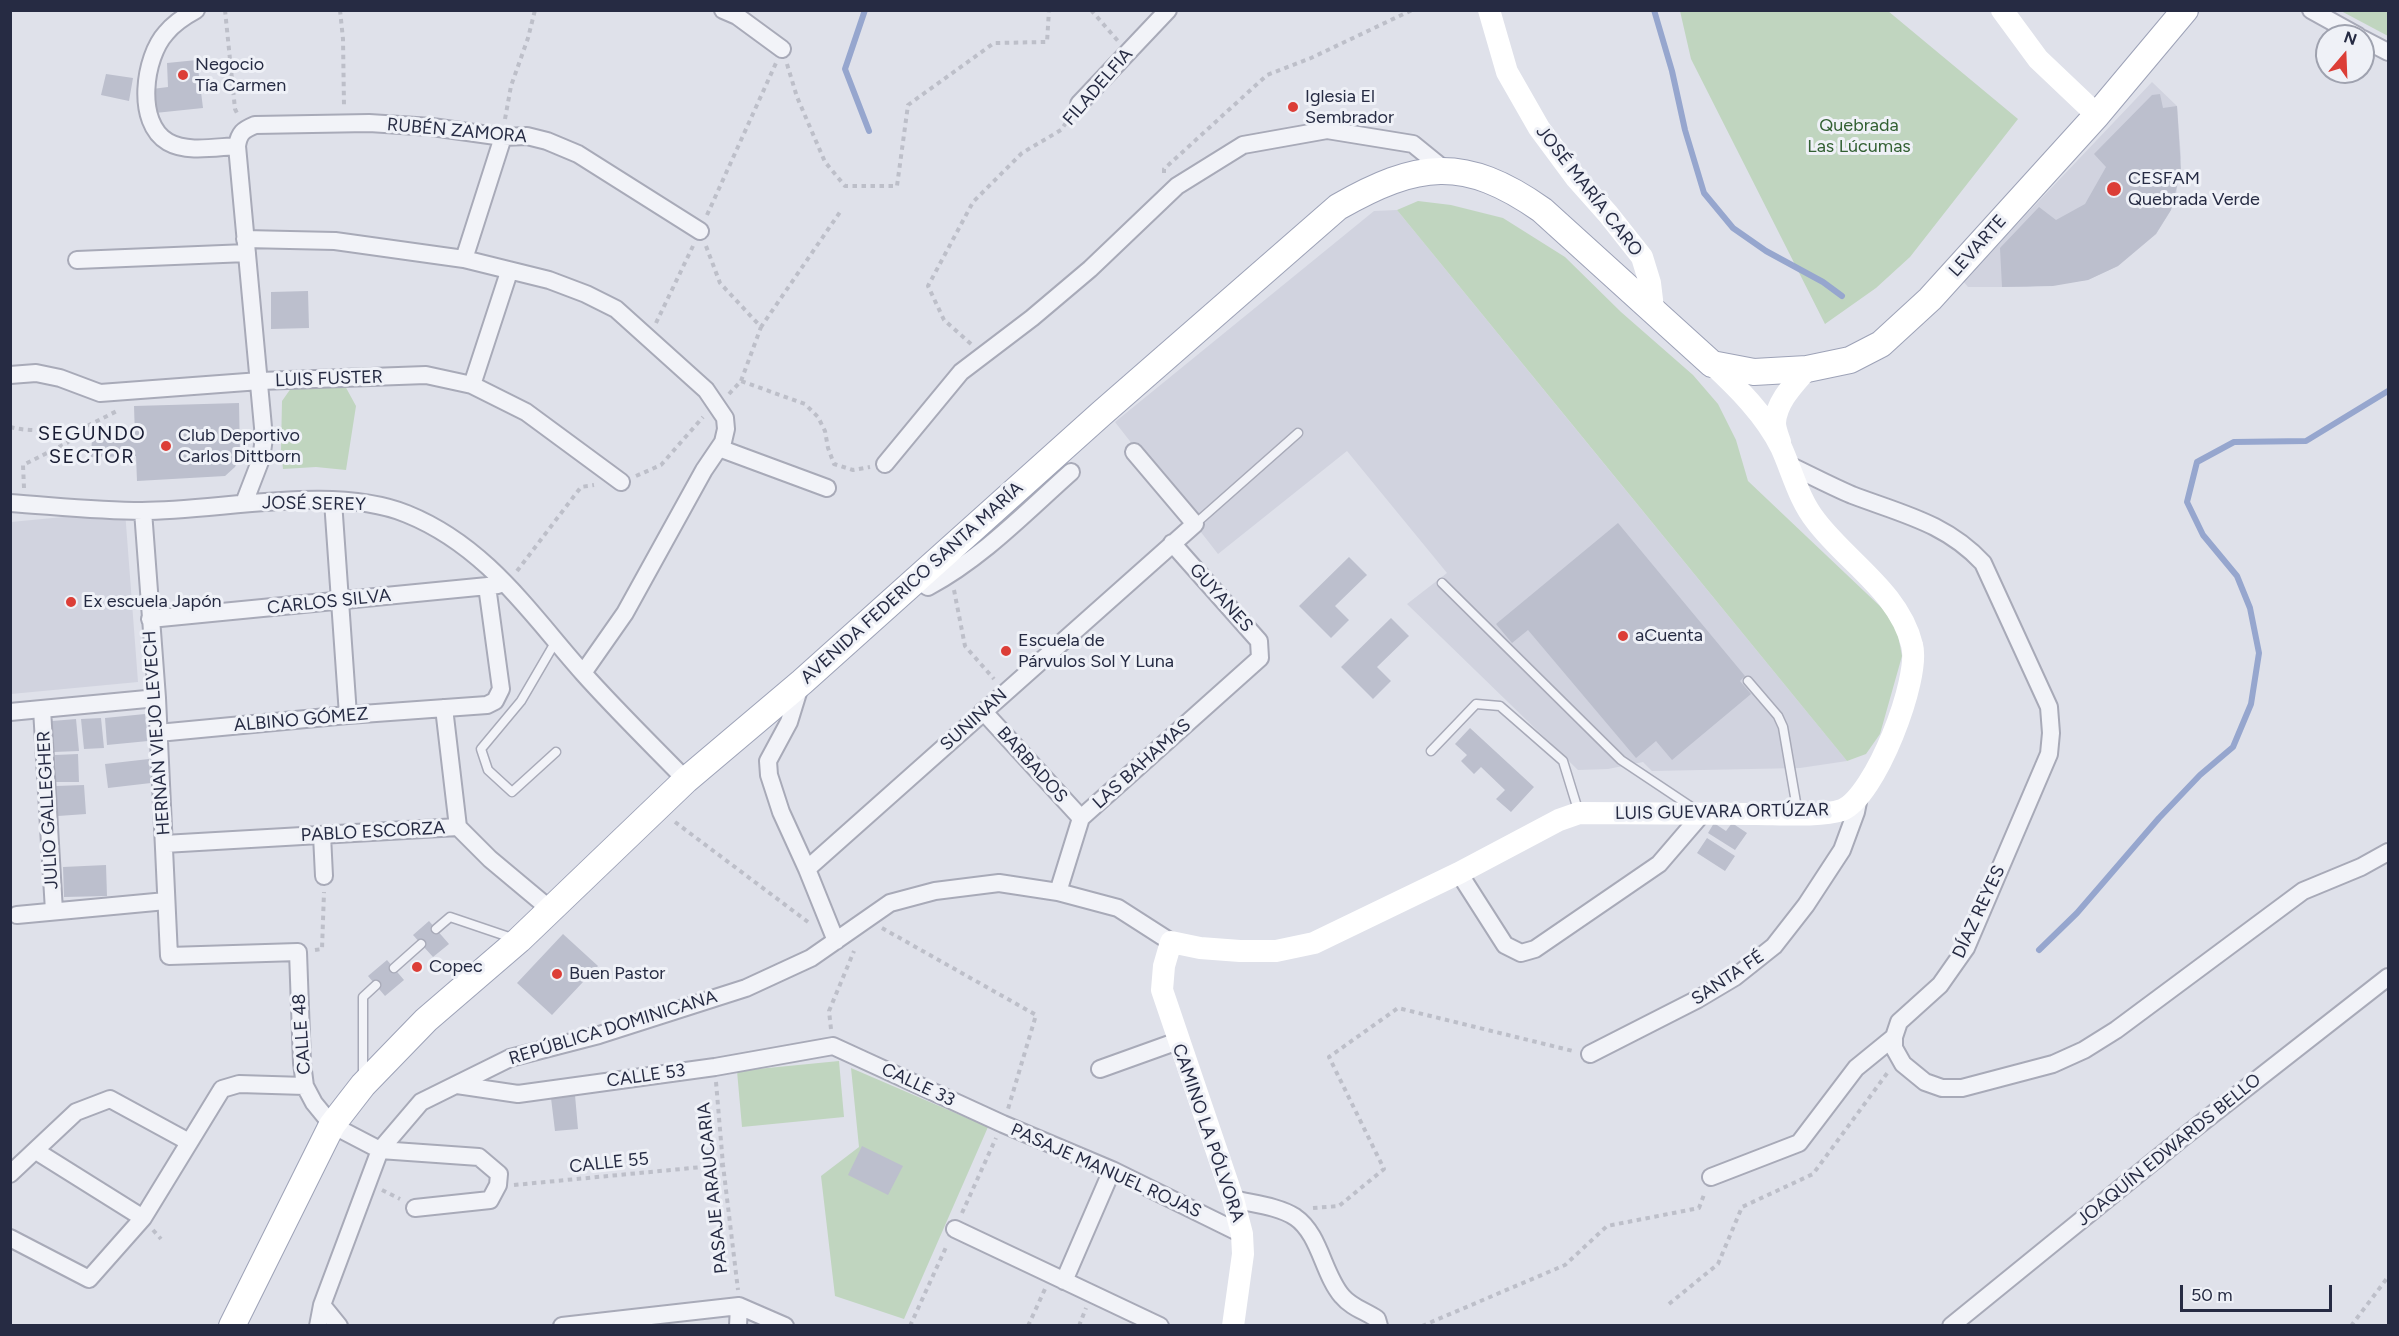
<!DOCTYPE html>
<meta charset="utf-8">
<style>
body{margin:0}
#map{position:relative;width:2399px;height:1336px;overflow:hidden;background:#dfe1ea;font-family:Figtree,sans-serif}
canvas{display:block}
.frame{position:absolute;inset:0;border:12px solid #262b43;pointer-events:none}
.north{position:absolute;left:2315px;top:24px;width:60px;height:60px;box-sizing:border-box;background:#eff1f7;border:2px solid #9fa2af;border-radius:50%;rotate:19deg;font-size:16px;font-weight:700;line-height:24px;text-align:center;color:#262b43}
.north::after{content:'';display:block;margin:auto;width:21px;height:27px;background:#dc3e37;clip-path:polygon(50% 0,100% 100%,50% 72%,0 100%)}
.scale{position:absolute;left:2180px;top:1285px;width:152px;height:27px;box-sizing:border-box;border:3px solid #262b43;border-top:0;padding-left:8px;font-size:18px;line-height:21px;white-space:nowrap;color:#262b43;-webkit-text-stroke:4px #eff1f7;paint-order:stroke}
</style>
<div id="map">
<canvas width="2399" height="1336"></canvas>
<div class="frame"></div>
<div class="north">N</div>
<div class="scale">50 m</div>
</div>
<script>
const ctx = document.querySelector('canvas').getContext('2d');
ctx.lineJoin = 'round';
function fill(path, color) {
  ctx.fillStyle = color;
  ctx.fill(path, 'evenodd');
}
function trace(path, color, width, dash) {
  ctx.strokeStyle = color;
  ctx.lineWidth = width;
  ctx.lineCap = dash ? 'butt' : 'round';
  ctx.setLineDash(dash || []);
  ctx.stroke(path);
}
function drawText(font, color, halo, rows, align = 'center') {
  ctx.font = font + ' Figtree,sans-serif';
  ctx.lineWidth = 6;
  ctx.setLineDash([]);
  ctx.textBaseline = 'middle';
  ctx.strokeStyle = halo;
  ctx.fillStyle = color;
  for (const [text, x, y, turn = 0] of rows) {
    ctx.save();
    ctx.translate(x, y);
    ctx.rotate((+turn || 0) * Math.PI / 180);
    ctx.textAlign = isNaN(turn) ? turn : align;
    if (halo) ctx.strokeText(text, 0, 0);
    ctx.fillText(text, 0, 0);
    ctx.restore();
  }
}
const built = new Path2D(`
 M2152,82L2177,106L2181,157L2176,196L2171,210L2156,234L2118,266L2088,280L2027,287H1968L1963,281Z
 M1397,210L1592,449L1847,761L1800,768L1652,771L1643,762L1608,769L1578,770L1407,604L1447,573L1347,451L1218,554L1115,422L1374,211Z
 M125,511L138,682L11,694V522Z`);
const green = new Path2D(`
 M1680,11H1888L2018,119L1910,257L1876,288L1825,324L1691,59Z
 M2341,11H2388V36Z
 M1418,201L1451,205L1503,218L1565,257L1621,312L1693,375L1718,404L1736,440L1748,481L1884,610L1897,630L1902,656L1880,734L1866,754L1847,761L1397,210Z
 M294,384H344L356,406L346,470L316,467L283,469L281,450L282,401Z
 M839,1061L844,1117L742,1127L737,1071Z
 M851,1068L988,1127L904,1319L835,1296L821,1176L859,1147Z`);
const stream = new Path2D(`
 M865,10L845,69L869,131
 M1654,10L1672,71L1685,130L1704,193L1733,228L1766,251L1823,282L1842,296
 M2039,950L2077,913L2159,818L2200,775L2233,747L2251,704L2259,653L2250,608L2237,576L2203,535L2187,502L2197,462L2234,442L2306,441L2388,391`);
const building = new Path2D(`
 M197,60L203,108L155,113L152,89L168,87L167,63Z
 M106,74L133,78L129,101L101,95Z
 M2160,94L2163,108L2177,106L2181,170L2171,210L2156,234L2118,266L2088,280L2053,286L2002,287L2000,248L2039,207L2056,220L2085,204L2106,167L2094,154L2152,95Z
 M308,291L309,328L271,329V292Z
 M239,403L240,455L235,467L225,476L137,481L136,456L91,457L92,437H135L134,406Z
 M1618,523L1745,676L1740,681L1751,694L1672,760L1656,741L1636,758L1528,630L1512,643L1496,624Z
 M1349,557L1367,575L1335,606L1349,620L1331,638L1299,606Z
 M1391,618L1409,636L1377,667L1391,681L1373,699L1341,667Z
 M145,714L148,741L107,745L105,718Z
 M101,718L104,748L84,749L81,719Z
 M76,719L79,751L54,752L52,721Z
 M1470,728L1534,787L1511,812L1496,799L1505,790L1481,767L1474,774L1461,761L1467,755L1455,744Z
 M78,754L79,782H56L55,755Z
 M149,759L151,783L108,788L105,764Z
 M84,785L86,814L58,816L56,786Z
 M1714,823L1726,831L1732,823L1747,833L1735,850L1708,833Z
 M1707,838L1735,856L1725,871L1697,853Z
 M106,865L107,896L64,897L63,867Z
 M429,921L449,944L433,957L413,935Z
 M563,934L598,966L552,1015L517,983Z
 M387,960L404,980L385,996L368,976Z
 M575,1095L578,1129L555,1131L551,1098Z
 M862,1146L903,1166L888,1195L848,1175Z`);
const path = new Path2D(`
 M225,10L235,109L238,115
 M340,10L343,39L344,106
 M1091,10L1118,41
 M787,64L797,97L825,162L845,186H897L908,105L994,43L1047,42L1049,10
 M505,119L511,86L528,38L535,10
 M1164,173V169L1267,75L1311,58L1412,10
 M707,215L776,63
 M706,246L720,283L761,327L840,212
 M656,323L693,246
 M971,344L944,320L928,286L973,202L1022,153L1061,130L1070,117
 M741,381L761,327
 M729,394L741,381L805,404L818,417L825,431L828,448L834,464L853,470L870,467
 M10,427C33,433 56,428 78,434
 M636,476L661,465L703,417
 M24,488L23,465L67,443L89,425L119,410
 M517,571L581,487L594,485
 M954,590L965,646L994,679
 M675,822L808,922
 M882,928L1036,1015L1008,1109
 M315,950L322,949L324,892
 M831,1029L829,1011L854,951
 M716,1082L723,1165L738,1290
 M514,1185L723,1165
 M382,1190L400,1199
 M1313,1208L1339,1206L1384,1169L1329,1057L1398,1008L1573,1051
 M962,1213L996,1138
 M153,1230L161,1239
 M1669,1304L1718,1264L1742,1207L1813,1174L1888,1072
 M910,1326L947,1245
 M1028,1326L1045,1289
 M1079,1326L1086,1308
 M1422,1326L1565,1265L1607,1226L1699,1208L1705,1192
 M2351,1326L2388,1277`);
const lane = new Path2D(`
 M1195,524L1298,433
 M1442,583L1621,760L1693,808
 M1748,681L1778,716L1783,727L1798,814
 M1431,751L1476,704L1500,706L1563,761L1579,813
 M556,752L512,792L488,770L481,749L521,701L556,641
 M436,929L450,917L515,939
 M394,968L421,944
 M363,1076V997L376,985`);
const street = new Path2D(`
 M196,10C185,16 174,23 166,33C144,57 135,123 168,142C187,153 216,147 237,146
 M723,10L737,16L782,49
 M2311,10L2358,36
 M2363,39L2388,52
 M1079,104L1168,10
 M245,239L335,241L464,259L549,280L586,294L616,309L706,390L725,418L726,429L723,442L704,470L625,613L583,673
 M464,259L503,137
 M77,260L247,253
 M10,375L36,373L60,378L100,393L260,381L426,375L472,385L526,412L621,482
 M472,385L509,272
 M719,448L827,488
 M885,464L961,372L1032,318L1090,269L1177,186L1243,145L1327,130L1413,144L1445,170
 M1789,465C1810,475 1831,486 1852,495C1902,514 1946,523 1983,563L2049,707L2051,733L2049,754L1966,948L1940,985L1899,1022L1894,1037V1048L1903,1064L1925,1082L1942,1088H1962L2053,1064L2084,1050L2116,1030L2303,891L2361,867L2388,852
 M333,501L348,715
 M10,503C54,506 98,511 142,511C220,511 333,484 407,514C486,546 529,612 583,673C616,710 652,745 686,780
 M244,503L261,459L264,438L237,146C239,133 243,130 255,125L369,123L432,127L503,137L527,136L547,141L578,154L700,231
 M143,511L157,698L169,956L298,952L302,1063L305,1086L314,1103L332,1125L380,1150L479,1157L499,1174L498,1185L490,1200L415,1208
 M916,579L928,587C982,558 1025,513 1071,472
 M150,619L498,585
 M801,683L789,722L768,761L769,775L781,812L807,869L836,941
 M444,708L458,827
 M42,709L54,911
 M983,711L1081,818
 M10,712L157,698
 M158,733L348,715L487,705L495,701L501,689L487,586
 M322,835L324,876
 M164,844L458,827L490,859L551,910
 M807,869L1195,524L1134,452
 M1459,873L1505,945L1521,953L1535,949L1659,864L1702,814
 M1058,892L1081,818L1260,658L1259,641L1172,543
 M17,915L166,901
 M1590,1054L1698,999L1735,977L1774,946L1806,905L1842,850L1856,812L1859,797
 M1100,1069L1178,1041
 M457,1085L518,1094L715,1067L833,1046L1003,1124L1112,1170L1242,1234
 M36,1151L143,1218
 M10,1174L76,1112L110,1099L189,1142
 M1711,1177L1799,1143L1856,1068L1894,1037
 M1233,1199C1253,1204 1278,1206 1295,1217C1320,1234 1323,1274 1342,1296C1351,1307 1365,1311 1377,1319L1379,1326
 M955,1229L1160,1326
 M10,1238L89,1279L143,1218L222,1089L239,1084L305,1086
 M1064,1281L1112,1170
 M322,1305L339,1326
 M318,1326L322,1305L380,1150L421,1102L510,1058L599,1035L746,988L811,958L890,903L935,891L999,883L1058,892L1118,908L1171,942
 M562,1326L739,1306L785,1326
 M738,1326L739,1306
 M1951,1326L2181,1139L2388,977`);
const secondary = new Path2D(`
 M1489,10L1507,72L1539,128L1576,178L1608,214L1642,257L1650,283L1653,308
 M2002,10L2038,59L2097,115
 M1780,442C1778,436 1775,429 1775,423C1776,402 1794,384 1807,369
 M1233,1326L1243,1254L1242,1234L1233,1199L1162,990L1164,966L1171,942L1200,948L1240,951H1276L1314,943L1459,873L1559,820L1579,813C1638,813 1697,814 1756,814C1779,814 1821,817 1842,810C1875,797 1921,678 1912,645C1899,592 1847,562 1816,521C1799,500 1792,471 1781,447C1765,415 1738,388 1712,364`);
const primary = new Path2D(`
 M232,1326L332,1125L363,1085L426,1020L519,940L686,780L802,682L1102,413L1338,207C1417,162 1464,155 1542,210L1712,364L1754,372L1807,369L1850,360L1881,344L1930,299L2097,115L2185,10`);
const markers = [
 [183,75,6,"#dc3e37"],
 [1293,107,6,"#dc3e37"],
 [2114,189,8,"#dc3e37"],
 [166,446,6,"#dc3e37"],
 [71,602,6,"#dc3e37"],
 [1623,636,6,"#dc3e37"],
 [1006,651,6,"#dc3e37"],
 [417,967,6,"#dc3e37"],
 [557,974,6,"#dc3e37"]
];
const poiNames = [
 ["Negocio",195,65],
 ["Tía Carmen",195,86],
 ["Iglesia El",1305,97],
 ["Sembrador",1305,118],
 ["CESFAM",2128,179],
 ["Quebrada Verde",2128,200],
 ["Club Deportivo",178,436],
 ["Carlos Dittborn",178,457],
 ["Ex escuela Japón",83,602],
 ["aCuenta",1635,636],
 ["Escuela de",1018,641],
 ["Párvulos Sol Y Luna",1018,662],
 ["Copec",429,967],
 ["Buen Pastor",569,974]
];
const streetNames = [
 ["FILADELFIA",1098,87,-49],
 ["RUBÉN ZAMORA",457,131,5],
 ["JOSÉ MARÍA CARO",1589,191,52],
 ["LEVARTE",1978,246,-48],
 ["LUIS FUSTER",329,379,-2],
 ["JOSÉ SEREY",314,504,1],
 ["AVENIDA FEDERICO SANTA MARÍA",912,583,-42],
 ["GUYANES",1221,598,48],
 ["CARLOS SILVA",329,602,-6],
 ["ALBINO GÓMEZ",301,720,-5],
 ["SUNINAN",974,720,-42],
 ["HERNAN VIEJO LEVECH",157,733,-94],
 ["LAS BAHAMAS",1142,764,-42],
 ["BARBADOS",1032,765,48],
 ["JULIO GALLEGHER",48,810,-93],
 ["LUIS GUEVARA ORTÚZAR",1722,812,-1],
 ["PABLO ESCORZA",373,832,-3],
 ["DÍAZ REYES",1979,912,-65],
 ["SANTA FÉ",1728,978,-34],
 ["REPÚBLICA DOMINICANA",613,1028,-17],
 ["CALLE 48",302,1034,-94],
 ["CALLE 53",646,1076,-8],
 ["CALLE 33",918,1085,25],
 ["CAMINO LA PÓLVORA",1208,1133,71],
 ["JOAQUÍN EDWARDS BELLO",2169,1150,-39],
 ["CALLE 55",609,1163,-6],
 ["PASAJE MANUEL ROJAS",1106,1171,24],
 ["PASAJE ARAUCARIA",713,1188,-96]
];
const parkNames = [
 ["Quebrada",1859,126],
 ["Las Lúcumas",1859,147]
];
const neighbourhoodNames = [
 ["SEGUNDO",92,434],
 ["SECTOR",92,457]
];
fill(built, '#d1d3df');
fill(green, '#c0d5bf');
trace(stream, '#96a6ce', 6);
fill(building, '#bcbfcd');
trace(lane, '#a8aab8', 11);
trace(street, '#a8aab8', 20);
trace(primary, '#9da2b7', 28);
trace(path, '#bdbfc9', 4, [4.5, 4.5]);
trace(lane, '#f2f3f8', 8);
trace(street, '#f2f3f8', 16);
trace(secondary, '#fff', 22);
trace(primary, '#fff', 26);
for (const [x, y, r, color] of markers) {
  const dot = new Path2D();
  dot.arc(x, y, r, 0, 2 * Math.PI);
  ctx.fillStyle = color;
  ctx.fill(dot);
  trace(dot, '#eff1f7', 2);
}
drawText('18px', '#262b43', '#eff1f7', poiNames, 'left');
drawText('18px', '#262b43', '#eff1f7', streetNames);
drawText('18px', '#326032', '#eff1f7', parkNames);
ctx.letterSpacing = '1.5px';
drawText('20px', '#181c33', '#eff1f7', neighbourhoodNames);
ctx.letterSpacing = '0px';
</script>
